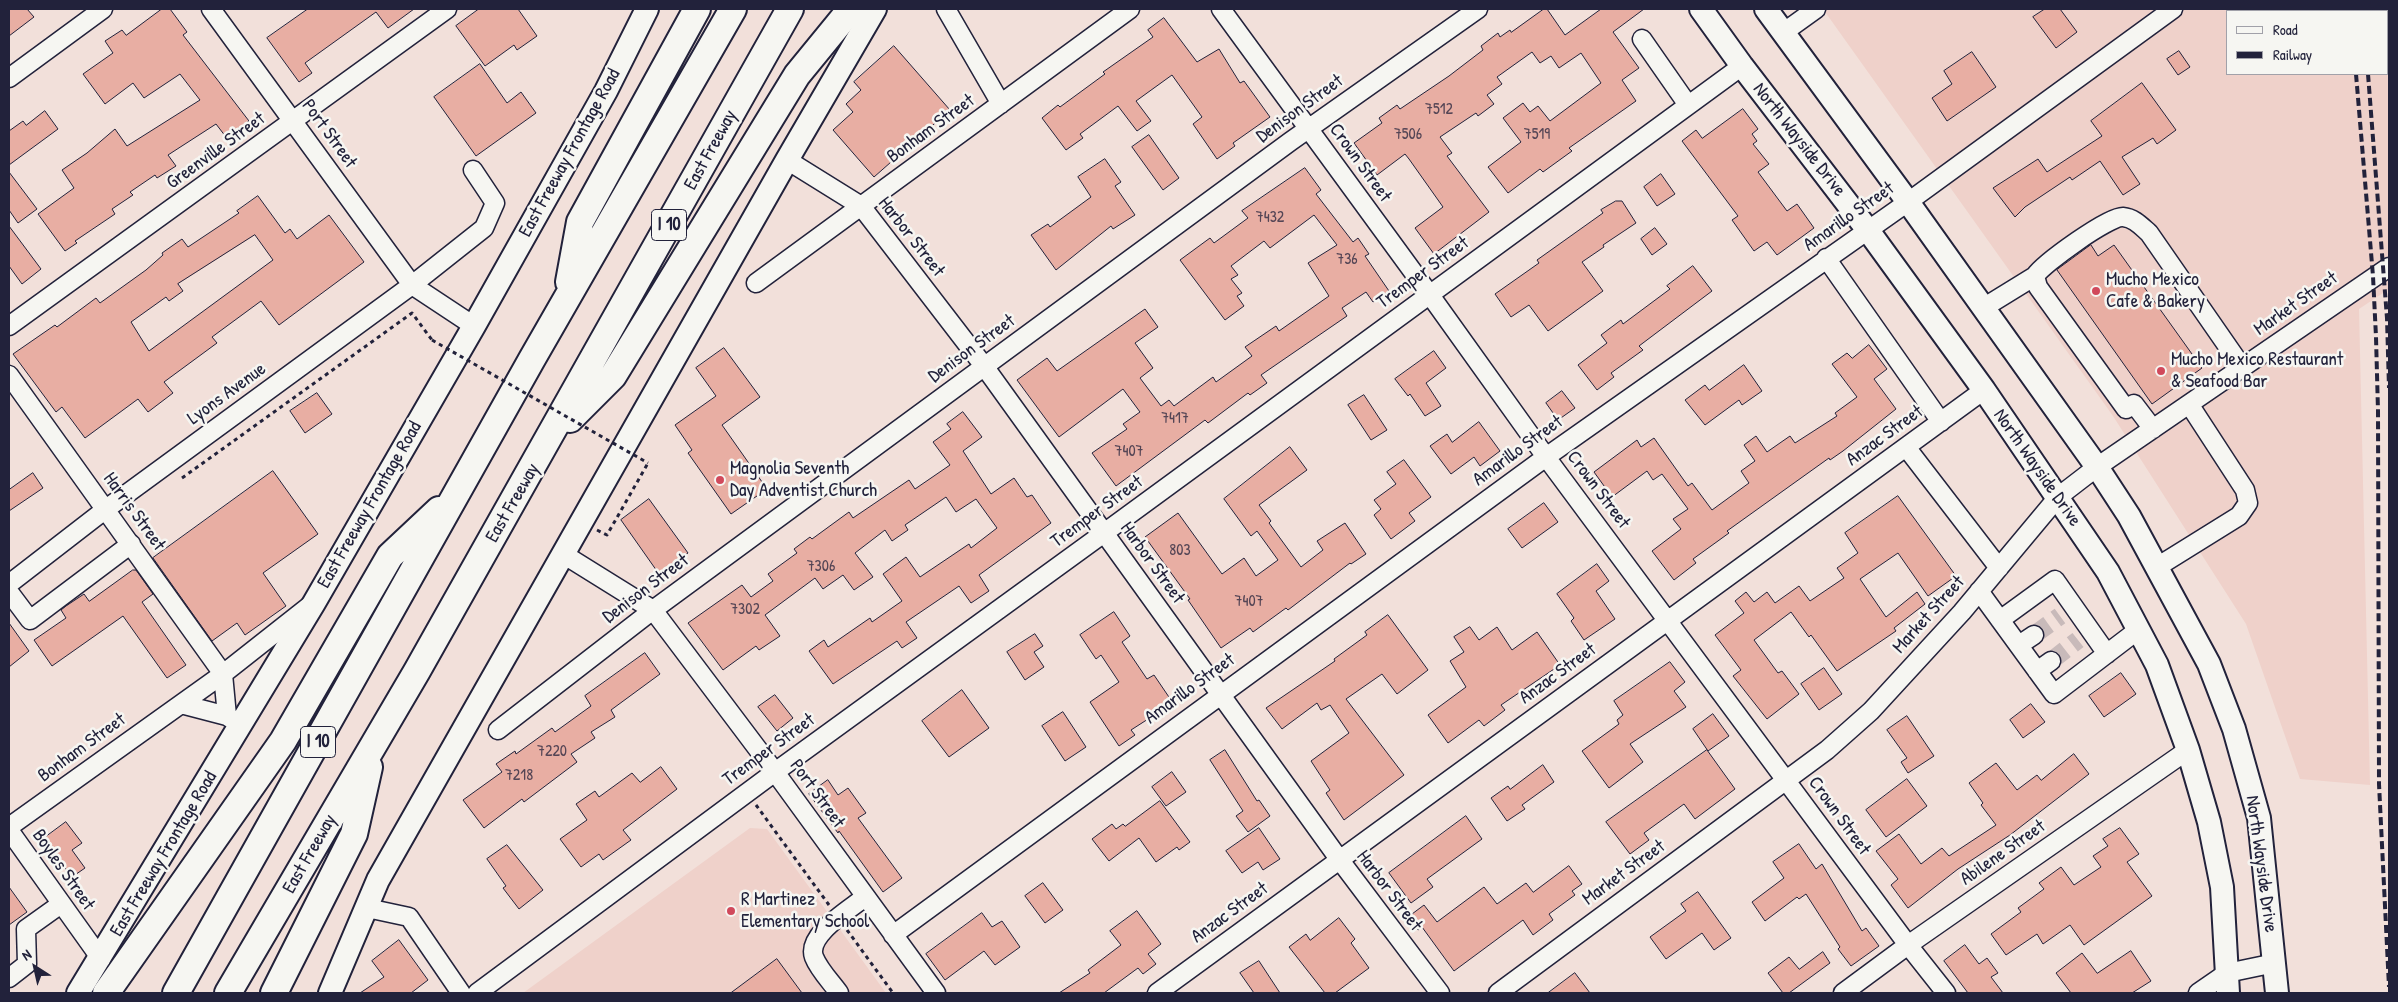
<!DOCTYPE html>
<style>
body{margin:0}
#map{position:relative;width:2398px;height:1002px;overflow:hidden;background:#f2e0da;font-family:"Patrick Hand",sans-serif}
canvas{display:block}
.frame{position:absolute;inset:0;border:10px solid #22223b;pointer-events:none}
.legend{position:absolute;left:2226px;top:10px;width:162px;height:65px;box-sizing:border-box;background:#f6f6f2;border:1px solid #a1a1a9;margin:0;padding:6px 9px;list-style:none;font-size:15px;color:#22223b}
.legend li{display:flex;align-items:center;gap:10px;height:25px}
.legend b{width:25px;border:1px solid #a1a1a9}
.north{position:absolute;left:10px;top:942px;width:50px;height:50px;-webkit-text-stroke:4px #f6f6f2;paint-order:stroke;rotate:325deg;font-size:14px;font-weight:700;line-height:20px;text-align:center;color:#22223b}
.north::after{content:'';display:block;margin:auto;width:18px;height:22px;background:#22223b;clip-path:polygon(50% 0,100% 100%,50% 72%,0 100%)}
</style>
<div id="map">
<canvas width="2398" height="1002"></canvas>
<div class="frame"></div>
<ul class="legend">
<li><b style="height:6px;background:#f6f6f2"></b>Road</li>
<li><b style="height:6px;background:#22223b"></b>Railway</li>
</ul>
<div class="north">N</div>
</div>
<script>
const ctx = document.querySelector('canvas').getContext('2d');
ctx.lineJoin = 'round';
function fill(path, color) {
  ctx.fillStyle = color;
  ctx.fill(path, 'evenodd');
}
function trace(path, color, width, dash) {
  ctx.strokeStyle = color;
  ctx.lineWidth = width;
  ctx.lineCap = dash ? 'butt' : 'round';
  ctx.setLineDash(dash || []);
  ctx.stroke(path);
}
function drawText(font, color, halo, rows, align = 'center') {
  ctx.font = font + ' "Patrick Hand",sans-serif';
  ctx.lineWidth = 5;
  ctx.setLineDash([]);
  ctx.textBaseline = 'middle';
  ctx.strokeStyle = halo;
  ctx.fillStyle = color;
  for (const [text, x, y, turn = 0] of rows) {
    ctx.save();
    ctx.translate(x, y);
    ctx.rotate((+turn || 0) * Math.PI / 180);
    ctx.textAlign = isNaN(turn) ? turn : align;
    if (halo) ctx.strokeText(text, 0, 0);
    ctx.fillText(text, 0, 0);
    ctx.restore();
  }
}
const built = new Path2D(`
 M1823,9H2389V289L2359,309L2370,785L2300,779L2246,624L2113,416ZM2227,11H2387V74H2227Z
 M750,828L767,829L886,993H523Z`);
const building = new Path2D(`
 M9,9H27L34,17L9,36Z
 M162,9H170L187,32L183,35L249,121L226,137L216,124L168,155L176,166L157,178L155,175L130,192L133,195L112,209L115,214L75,241L77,243L65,251L38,214L74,188L62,170L87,153L115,129L127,146L200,100L180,74L144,98L133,83L105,104L83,74L113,53L105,41L122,30L126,35Z
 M308,9H414L388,28L376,12L305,63L312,73L299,82L267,38Z
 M479,9H518L537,36L517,50L514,45L485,66L456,26Z
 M1544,9H1547L1565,35L1601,9H1644L1613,32L1639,68L1622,80L1636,101L1569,148L1572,151L1543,172L1540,169L1508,193L1488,167L1521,142L1503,118L1523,103L1530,112L1538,106L1550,121L1601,83L1581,53L1559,68L1551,56L1540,63L1532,52L1497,77L1502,84L1487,95L1494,104L1478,116L1476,113L1440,137L1452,153L1447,156L1489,212L1434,254L1415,228L1443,207L1409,159L1405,154L1377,175L1354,143L1382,123L1379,118L1397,105L1400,109L1449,76L1483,50L1481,46L1498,33L1500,37L1510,30L1511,32Z
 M2045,9H2060L2077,32L2056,48L2033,17Z
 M1164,18L1197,62L1219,49L1240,83L1244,81L1270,117L1233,143L1235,146L1217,159L1193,124L1202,117L1172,75L1136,101L1151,121L1137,131L1118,106L1080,134L1083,138L1066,150L1042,118L1058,105L1060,107L1105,74L1103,72L1153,37L1148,30Z
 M894,46L950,110L874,177L833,130L853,112L846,104L861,90L854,82Z
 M2179,51L2190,67L2178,75L2167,59Z
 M1972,52L1996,87L1947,121L1932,98L1952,84L1944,71Z
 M480,64L507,103L521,92L536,113L476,156L434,97Z
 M2142,83L2176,130L2157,144L2153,138L2122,157L2140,184L2123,195L2100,161L2072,180L2070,177L2025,207L2015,217L1993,188L2038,159L2047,172L2102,136L2091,121Z
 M1743,109L1758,129L1752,134L1757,141L1753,144L1769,164L1758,172L1787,211L1797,204L1814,228L1777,255L1767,242L1754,251L1732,220L1738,216L1682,141L1696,130L1702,138Z
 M45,111L58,129L9,165V131L23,121L26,125Z
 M1149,135L1179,178L1163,190L1132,147Z
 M1105,159L1121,182L1115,186L1135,215L1113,229L1111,226L1056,270L1031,235L1048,224L1050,227L1091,197L1078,177Z
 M1305,168L1321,190L1316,194L1353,242L1358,238L1369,254L1365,256L1389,291L1373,302L1366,292L1342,308L1347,316L1261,375L1267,383L1250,395L1248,393L1208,423L1205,420L1116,486L1092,453L1127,429L1123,424L1140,412L1123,389L1059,437L1017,380L1047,358L1057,371L1145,309L1158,327L1135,343L1153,368L1140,378L1161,406L1169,400L1174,406L1213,377L1216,382L1252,356L1245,347L1276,326L1279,331L1329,296L1308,263L1337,245L1314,215L1270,248L1264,241L1231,266L1238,275L1231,279L1242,293L1237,296L1244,306L1225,320L1180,260L1210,238L1214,243L1248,218L1242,211Z
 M9,172L37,209L18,223L9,210Z
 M1661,174L1675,194L1657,206L1644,187Z
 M258,196L285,233L290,229L297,239L329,215L364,262L279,325L261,301L212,337L217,343L164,382L173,393L148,412L138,399L85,438L62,407L56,412L13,354L55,325L57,327L96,298L100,303L146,270L163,255L162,253L182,239L188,247L239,213L237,211ZM255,235L273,260L149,351L131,322L166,297L169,301L183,291L178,284Z
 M1616,201H1622L1636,223L1603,245L1604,247L1582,262L1603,291L1548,331L1529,305L1511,317L1495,294L1539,263L1537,260L1603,213L1601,210Z
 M9,226L41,269L22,284L9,266Z
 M1655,228L1667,244L1652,255L1641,239Z
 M2091,245L2098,256L2114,245L2202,368L2152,404L2057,270Z
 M1693,266L1712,291L1639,346L1643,350L1611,373L1614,377L1597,390L1578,365L1607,343L1601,335L1621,320L1623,324L1670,289L1667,286Z
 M1869,345L1887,369L1874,379L1896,409L1843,451L1830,460L1829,458L1727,531L1729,533L1693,559L1696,563L1674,580L1652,551L1681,529L1673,519L1688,509L1662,474L1653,480L1647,471L1612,497L1594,472L1637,440L1641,447L1654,438L1688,486L1692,483L1712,510L1749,483L1741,471L1755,461L1744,445L1756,436L1767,452L1790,436L1795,443L1837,416L1835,413L1857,397L1832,364L1847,353L1852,358Z
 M724,348L760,397L722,425L767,489L731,514L688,453L692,450L675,425L716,396L696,368Z
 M1434,351L1446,368L1426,383L1441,406L1425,416L1410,394L1408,396L1395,379Z
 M1744,365L1762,391L1742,405L1739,400L1705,425L1685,400L1705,385L1709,390Z
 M1562,391L1575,408L1558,420L1546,403Z
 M317,393L332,414L305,433L290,411Z
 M1364,395L1387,430L1371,440L1348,405Z
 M963,412L982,437L963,451L991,494L1014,478L1027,497L1032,495L1051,523L979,575L989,591L971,603L959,586L906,622L917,638L902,648L897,641L833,684L809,651L824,640L828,647L870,618L872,622L902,601L883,574L906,557L920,577L969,544L971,548L997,528L976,499L956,512L946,497L905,525L908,530L892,541L885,530L855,553L873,577L854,590L843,575L823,589L815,578L765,615L780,636L759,650L756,646L723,670L688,623L742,585L751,597L773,581L768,574L797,553L794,549L810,537L812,539L849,512L853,518L909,480L915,489L950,465L933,442L951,429L947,424Z
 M1479,422L1500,451L1480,466L1474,457L1451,474L1430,446L1447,434L1452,442Z
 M1290,447L1307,470L1259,505L1271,521L1269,523L1301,567L1323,550L1317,541L1345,523L1366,554L1351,564L1350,563L1288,610L1286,608L1253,632L1250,628L1221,648L1188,600L1190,599L1145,537L1178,513L1222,574L1244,558L1256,576L1278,560L1257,531L1251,536L1224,499Z
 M1404,460L1431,497L1409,513L1415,521L1391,539L1374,515L1381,509L1374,500L1396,484L1387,472Z
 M273,471L318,534L263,573L286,606L245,635L237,623L212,641L153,558Z
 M33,473L43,488L9,511V490Z
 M1898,496L1956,576L1928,596L1898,553L1860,579L1886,617L1917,592L1925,604L1894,628L1896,631L1837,671L1811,635L1809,637L1791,612L1754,640L1778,673L1782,671L1799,694L1767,719L1733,676L1741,670L1715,635L1744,613L1735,601L1746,592L1754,602L1767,592L1775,603L1799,586L1810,601L1844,578L1837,568L1858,553L1845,533Z
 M649,499L688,553L659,574L621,520Z
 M1544,503L1558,522L1522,548L1508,529Z
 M1597,564L1609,581L1596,591L1615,619L1584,640L1571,621L1574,618L1557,594Z
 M133,570H136L153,594L142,602L186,665L167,678L123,616L52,666L34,640L66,618L61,610L66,606L84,594L89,601Z
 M1114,612L1130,636L1122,642L1147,679L1154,675L1173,703L1131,730L1135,735L1119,746L1090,702L1119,682L1101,655L1096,659L1080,635Z
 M1388,615L1428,670L1397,694L1382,674L1346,699L1404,775L1344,820L1326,793L1330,790L1311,761L1349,733L1330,705L1321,710L1317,703L1282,729L1266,708L1335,661L1334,659L1367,635L1365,632Z
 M9,623L29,651L9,667Z
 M1470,627L1479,640L1497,627L1512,650L1537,632L1560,665L1501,705L1505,710L1484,726L1479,720L1448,743L1428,715L1466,687L1450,661L1464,652L1454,637Z
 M1035,634L1043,646L1034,652L1044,667L1025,680L1007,652Z
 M645,653L660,674L611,710L615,717L591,732L595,738L571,754L577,762L524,802L522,799L484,828L463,800L502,772L496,764L515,751L516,754L552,728L555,732L591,706L585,696Z
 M1670,662L1685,682L1674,691L1686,707L1630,744L1643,762L1609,788L1582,751L1619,724L1617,720L1623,715L1614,701Z
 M1824,668L1842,694L1819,710L1801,684Z
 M2121,673L2136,694L2104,717L2089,696Z
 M962,690L989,728L949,757L922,721Z
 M775,695L793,718L777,731L758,707Z
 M2031,704L2045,722L2023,738L2010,720Z
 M1063,712L1086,747L1065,761L1042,726Z
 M1713,714L1729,736L1708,751L1693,729Z
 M1907,716L1934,756L1908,773L1901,762L1907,758L1887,730Z
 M1225,750L1257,801L1259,800L1270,816L1248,832L1236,816L1243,811L1210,760Z
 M1707,750L1735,789L1695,819L1684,804L1644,833L1649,840L1630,854L1606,822Z
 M2074,754L2089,774L2010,835L1958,869L1908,908L1891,885L1898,879L1876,851L1899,834L1921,864L1942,848L1949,856L1996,825L1981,805L1983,803L1969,783L1996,763L2017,790L2037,775L2041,780Z
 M1543,765L1554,782L1522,805L1525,809L1507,821L1491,798L1508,786L1510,789Z
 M661,767L677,789L623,830L631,840L603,860L599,854L581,867L560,839L587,820L576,804L595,791L599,797L632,773L640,782Z
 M1172,772L1186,792L1166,806L1152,787Z
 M1907,779L1927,806L1886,837L1866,810Z
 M828,780L838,795L848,788L866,813L858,818L902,878L883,892L839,831L838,833L809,794Z
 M1160,801L1190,842L1179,850L1177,847L1156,862L1139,838L1109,861L1092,839L1112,824L1116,829L1123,824L1125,826Z
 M1466,816L1482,839L1427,879L1433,887L1411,903L1389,873Z
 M66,822L82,843L72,850L85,868L72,877L43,839Z
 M1259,828L1280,859L1263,870L1258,862L1242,873L1226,851Z
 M2120,828L2139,854L2127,862L2152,896L2084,945L2070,925L2043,944L2037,934L2006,955L1991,934L2021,912L2018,908L2044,889L2039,883L2061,867L2074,885L2101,867L2093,856L2108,846L2103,839Z
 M1799,844L1816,869L1822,864L1862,931L1866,928L1879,946L1851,966L1838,949L1840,947L1806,894L1799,899L1797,897L1765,921L1752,902L1784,878L1773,862Z
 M507,845L543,890L519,909L503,888L506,886L487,859Z
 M1569,866L1582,884L1572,891L1575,895L1549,914L1553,920L1533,935L1523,920L1454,971L1422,927L1418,930L1408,917L1424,905L1437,922L1484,887L1497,904L1526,883L1533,892Z
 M1043,883L1063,910L1045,923L1025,896Z
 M9,887L27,912L9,925Z
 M1698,892L1731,938L1714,950L1702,933L1666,959L1650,937L1686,911L1681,904Z
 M1137,911L1161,944L1148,954L1156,964L1143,974L1138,968L1104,993H1059L1090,973L1088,970L1121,945L1110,931Z
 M982,913L992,927L1002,921L1020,947L995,965L984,951L945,980L926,954Z
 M1339,918L1355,939L1351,943L1369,968L1335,993H1325L1289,947L1306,934L1310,940Z
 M399,940L428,980L411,993H360L384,977L372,961Z
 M1965,945L1979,964L1987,958L1998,973L1991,977L2003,993H1968L1944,961Z
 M2131,951L2151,981L2132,993H2071L2056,973L2082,953L2097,973Z
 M1823,952L1830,963L1789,993H1783L1768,973L1789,957L1799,969Z
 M777,959L802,993H731Z
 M1259,961L1280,993H1254L1240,973Z
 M1575,973L1590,993H1548Z`);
const minorTunnel = new Path2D(`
 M2034,635L2060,616
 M2051,661L2078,640`);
const path = new Path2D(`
 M182,478L412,313L432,340
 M597,530L607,535L648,463
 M756,805L829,905
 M847,930L893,993`);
const minor = new Path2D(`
 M211,9L412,285L474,326
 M946,9L1001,104
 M1221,9L1430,295L1546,457L1908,945L1946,993
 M1784,32L1816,9
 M1642,39L1688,105
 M9,78L103,9
 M787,160L861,206L984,366L1339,859L1440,993
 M1826,258L1941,422
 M756,283L1130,9
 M1983,308L2035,276
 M9,326L447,9
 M9,375L223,674L227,716
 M2153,429L2134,404L2126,409L2038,287L2035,276C2044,263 2109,216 2123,217C2134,218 2141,226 2149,233L2242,367
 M1906,447L1999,568
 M563,554L653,610L775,772L936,993
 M2157,567L2239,516L2248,503L2245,490L2189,404
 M9,584L106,509L412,285L484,228L495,203L473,170
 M1979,591L2054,694L2138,630
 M9,592L30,620L131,544
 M2000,620L2055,580L2107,654
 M2019,645L2034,635
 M2037,671L2051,661
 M181,704L227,716L235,721
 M498,730L653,610L1291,141L1478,9
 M9,827L223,674L308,607
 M9,830L101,959
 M367,908L409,917L461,993
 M893,935L1546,457L1908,202L2173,9
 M9,978L27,964L26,929L61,904
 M477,993L775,772L1104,533L1742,66
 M839,993C832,983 819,970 814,957C806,935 849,910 865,897
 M1157,993L1984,390
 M1498,993L1827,750L1871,711L1962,612L2058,497L2097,467L2389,267
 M1843,993L1908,945L2188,750
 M2198,993L2227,973L2275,963`);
const major = new Path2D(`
 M1701,9L1742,66L1867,229L1984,390L2108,572L2157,665L2188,750L2209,822L2222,887L2228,993
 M1766,9L1908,202L2097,467L2129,516L2209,664L2234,729L2259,818L2277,993
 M78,993L314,603L474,326L606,91L647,9
 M330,993L378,880L787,160L875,9`);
const highway = new Path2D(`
 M569,282L580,222L697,9
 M570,419L613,376L797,75L851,9
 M106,993L283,741L390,556L439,510
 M176,993L532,359L733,9
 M228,993L417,671L790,9
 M274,993L354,834L369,767`);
const rail = new Path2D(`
 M2350,9V11
 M2362,9V11
 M2356,74L2373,276L2376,337L2378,411L2379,784L2389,987
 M2368,74L2387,318L2389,388`);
const pathBridge = new Path2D(`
 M432,340L648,463`);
const markers = [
 [2096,291,5,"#d1495b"],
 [2161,371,5,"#d1495b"],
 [720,480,5,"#d1495b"],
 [731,911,5,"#d1495b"]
];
const numberNames = [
 ["7512",1439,110],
 ["7506",1408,135],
 ["7519",1537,135],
 ["7432",1270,218],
 ["736",1347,260],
 ["7417",1175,419],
 ["7407",1129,452],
 ["803",1180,551],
 ["7306",821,567],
 ["7407",1249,602],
 ["7302",745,610],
 ["7220",552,752],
 ["7218",519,776]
];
const shields = [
 [669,225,35],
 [318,742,35]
];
const shieldNames = [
 ["I 10",669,225],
 ["I 10",318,742]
];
const streetNames = [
 ["Denison Street",1300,109,-36],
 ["Bonham Street",931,129,-36],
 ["Port Street",329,134,54],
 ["North Wayside Drive",1799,140,52],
 ["East Freeway",711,150,-61],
 ["Greenville Street",216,151,-36],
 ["East Freeway Frontage Road",570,153,-61],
 ["Crown Street",1360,163,54],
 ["Amarillo Street",1849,217,-35],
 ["Harbor Street",911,237,52],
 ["Tremper Street",1423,273,-36],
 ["Market Street",2296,304,-35],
 ["Denison Street",972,349,-36],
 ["Lyons Avenue",227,394,-36],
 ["Anzac Street",1885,436,-36],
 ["Amarillo Street",1518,451,-36],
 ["North Wayside Drive",2037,468,55],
 ["Crown Street",1598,490,53],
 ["East Freeway",513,503,-60],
 ["East Freeway Frontage Road",370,505,-60],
 ["Harris Street",134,512,54],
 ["Tremper Street",1097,512,-36],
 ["Harbor Street",1152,563,54],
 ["Denison Street",646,589,-37],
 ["Market Street",1929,615,-48],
 ["Anzac Street",1558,674,-36],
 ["Amarillo Street",1190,689,-36],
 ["Bonham Street",82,748,-36],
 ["Tremper Street",769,750,-36],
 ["Port Street",817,794,54],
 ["Crown Street",1839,816,54],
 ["Abilene Street",2003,853,-35],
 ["East Freeway Frontage Road",164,854,-59],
 ["East Freeway",310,854,-60],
 ["North Wayside Drive",2261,864,82],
 ["Boyles Street",63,870,55],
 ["Market Street",1624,873,-36],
 ["Harbor Street",1389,891,53],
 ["Anzac Street",1230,913,-36]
];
const poiNames = [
 ["Mucho Mexico",2106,280],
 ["Cafe & Bakery",2106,302],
 ["Mucho Mexico Restaurant",2171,360],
 ["& Seafood Bar",2171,382],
 ["Magnolia Seventh",730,469],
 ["Day Adventist Church",730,491],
 ["R Martinez",741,900],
 ["Elementary School",741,922]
];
fill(built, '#efd1ca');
fill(building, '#e8aea3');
trace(building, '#22223b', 1);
trace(minorTunnel, '#c8baba', 18, [18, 9]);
trace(minor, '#22223b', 21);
trace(major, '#22223b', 26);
trace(highway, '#22223b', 30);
trace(path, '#22223b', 3, [4, 4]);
trace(minor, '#f6f6f2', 18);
trace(major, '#f6f6f2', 22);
trace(highway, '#f6f6f2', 26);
trace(rail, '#22223b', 4, [8, 4]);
trace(pathBridge, '#22223b', 3, [4, 4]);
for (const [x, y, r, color] of markers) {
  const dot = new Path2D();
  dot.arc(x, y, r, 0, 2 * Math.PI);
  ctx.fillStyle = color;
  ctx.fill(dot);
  trace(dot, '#f6f6f2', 2);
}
drawText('16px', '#544555', null, numberNames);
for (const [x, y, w] of shields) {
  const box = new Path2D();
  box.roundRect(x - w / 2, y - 15.5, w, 31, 4);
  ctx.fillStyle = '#f6f6f2';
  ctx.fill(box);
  trace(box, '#22223b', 1);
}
drawText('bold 18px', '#22223b', null, shieldNames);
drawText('19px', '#22223b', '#f6f6f2', streetNames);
drawText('19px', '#22223b', '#f6f6f2', poiNames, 'left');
</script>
